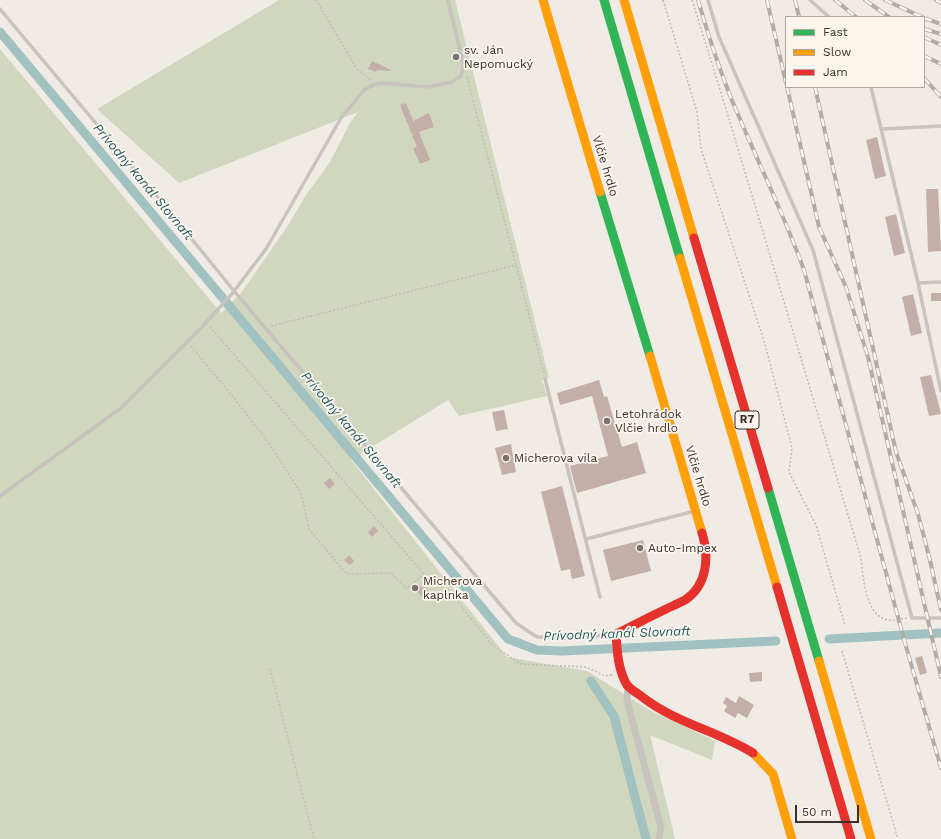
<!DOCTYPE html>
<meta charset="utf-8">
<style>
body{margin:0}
#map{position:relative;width:941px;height:839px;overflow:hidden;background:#f0ebe5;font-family:"Work Sans",sans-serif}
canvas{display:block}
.legend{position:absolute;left:785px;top:16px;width:140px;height:72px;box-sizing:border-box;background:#fbf5ee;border:1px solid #aea6a0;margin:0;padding:5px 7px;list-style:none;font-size:12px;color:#3b302b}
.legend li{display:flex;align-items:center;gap:8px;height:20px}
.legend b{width:20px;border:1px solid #aea6a0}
.scale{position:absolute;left:795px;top:805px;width:64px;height:18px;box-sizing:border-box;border:2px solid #3b302b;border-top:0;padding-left:5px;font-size:12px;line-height:14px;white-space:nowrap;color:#3b302b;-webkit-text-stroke:3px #fbf5ee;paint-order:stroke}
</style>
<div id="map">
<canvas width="941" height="839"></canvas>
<ul class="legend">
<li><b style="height:5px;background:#30b455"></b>Fast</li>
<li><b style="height:5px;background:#ff9f0a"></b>Slow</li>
<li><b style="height:5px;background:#e5322d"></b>Jam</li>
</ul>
<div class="scale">50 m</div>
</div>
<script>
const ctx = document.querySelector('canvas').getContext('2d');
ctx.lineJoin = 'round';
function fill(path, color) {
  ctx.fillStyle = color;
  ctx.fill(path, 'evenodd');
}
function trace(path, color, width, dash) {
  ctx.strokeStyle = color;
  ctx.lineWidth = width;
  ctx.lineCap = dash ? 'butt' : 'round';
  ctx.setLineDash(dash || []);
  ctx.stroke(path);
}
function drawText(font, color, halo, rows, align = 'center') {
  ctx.font = font + ' "Work Sans",sans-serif';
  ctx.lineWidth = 3.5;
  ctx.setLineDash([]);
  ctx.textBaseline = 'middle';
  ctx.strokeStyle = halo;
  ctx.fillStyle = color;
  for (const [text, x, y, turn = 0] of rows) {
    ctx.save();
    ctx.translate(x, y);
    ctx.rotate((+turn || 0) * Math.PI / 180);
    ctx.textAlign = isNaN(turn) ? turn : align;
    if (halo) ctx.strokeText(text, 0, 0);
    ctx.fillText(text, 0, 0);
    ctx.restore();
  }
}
const green = new Path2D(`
 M279,0H455L549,378L542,380L547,396L459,416L448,400L351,460L507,657L587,671L651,711L715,741L712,760L650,735L675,839H0V49L221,313L241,293L287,227L306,195L330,162L350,123L358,112L179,183L97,109Z`);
const canal = new Path2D(`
 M0,32L508,639L537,650L562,651L776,641
 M829,639L941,633
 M591,681L614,716L646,839`);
const building = new Path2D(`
 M372,61L391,70V71L377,70L376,72L368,69Z
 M406,103L413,121L429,113L434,127L419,132L430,160L420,164L413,148L417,147L400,105Z
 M877,137L886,176L875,179L866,140Z
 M926,189H938L941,251L928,252Z
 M896,214L905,253L894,256L885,217Z
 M931,293H941V301H931Z
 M913,294L922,333L911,336L902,297Z
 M931,375L941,414L929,416L920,377Z
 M599,380L604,397L607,396L622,447L637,442L646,473L577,493L570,466L608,456L592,396L560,405L557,393Z
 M504,410L508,429L496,431L492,412Z
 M511,444L516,472L502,475L495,448Z
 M330,478L335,484L329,489L324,483Z
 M562,486L585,576L572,579L570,569L561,571L541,492Z
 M374,526L378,531L372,537L368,532Z
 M643,540L651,571L611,581L603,550Z
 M349,555L354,561L350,565L344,560Z
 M411,584L426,588L429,592L422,597Z
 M922,656L927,673L920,675L915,658Z
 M762,672V681L750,682L749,673Z
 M739,696L754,705L747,718L738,713L735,718L724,711L727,706L723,703L726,697L736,703Z`);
const path = new Path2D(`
 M316,0L357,69L371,80
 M663,0L697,112L701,149L765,344L792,448L789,472L816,525L845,625
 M692,0L723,99L861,558C863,576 865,616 888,620C893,621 901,619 907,618
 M467,77L544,373
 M271,326L516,265
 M210,327L424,574L432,582L447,590L454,597L492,645L521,664L586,667L605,676L612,675
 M191,346L234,398L268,442L301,493L309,529L343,570L348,574H353L391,573L407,589L424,574
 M842,651L898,839
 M270,669L314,839`);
const lane = new Path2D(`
 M708,0L719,37L813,250L912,618H941
 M810,0L829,17
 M0,9L156,195L234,291L516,623L537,637L575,638L614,634
 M871,87L918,283L941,391
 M882,129L941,126
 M918,283L941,282
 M545,379L600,597
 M0,496L121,408L198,331L231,295L266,249L341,118L364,90L375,84L384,83L427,87L452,82L461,76L463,68V63L448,0
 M586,539L695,511`);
const street = new Path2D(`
 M628,686L627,701L661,827L659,839`);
const fast = new Path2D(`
 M604,0L680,258
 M600,192L650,356
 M768,488L819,661`);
const slow = new Path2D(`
 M543,0L600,192
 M624,0L694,238
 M680,258L777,587
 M650,356L702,533
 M819,661L871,839
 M753,753L773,774L792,839`);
const jam = new Path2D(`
 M694,238L768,488
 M702,533C709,556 708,585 685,600C677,604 668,608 660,612C645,619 631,627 616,634C617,651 618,670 627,685C630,689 637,693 641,696C675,723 718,731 753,753
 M777,587L851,839`);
const rail = new Path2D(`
 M698,0C707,31 717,62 729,93C753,152 782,209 804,270L905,643L941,768
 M767,0L786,83
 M795,0L799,17
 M835,0L856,17
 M865,0L889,17
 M885,0L922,17
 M936,0L941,3
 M924,18L941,24
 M924,29L941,34
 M924,37L941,45
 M924,56L941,64
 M924,78L941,97
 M787,87L819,227L846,287L868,357L941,677
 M815,87L896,452L918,514L930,560L941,610`);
const markers = [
 [456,57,4,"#7a716c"],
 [607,421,4,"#7a716c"],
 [506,458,4,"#7a716c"],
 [640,548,4,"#7a716c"],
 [415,588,4,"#7a716c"]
];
const shields = [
 [747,420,24]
];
const shieldNames = [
 ["R7",747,420]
];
const poiNames = [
 ["sv. Ján",464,50],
 ["Nepomucký",464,64],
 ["Letohrádok",615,414],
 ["Vlčie hrdlo",615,428],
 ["Micherova vila",514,458],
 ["Auto-Impex",648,548],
 ["Micherova",423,581],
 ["kaplnka",423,595]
];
const streetNames = [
 ["Vlčie hrdlo",605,166,73],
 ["Vlčie hrdlo",698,476,73]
];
const waterNames = [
 ["Prívodný kanál Slovnaft",143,182,50],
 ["Prívodný kanál Slovnaft",351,430,50],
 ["Prívodný kanál Slovnaft",617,634,-2]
];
fill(green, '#d1d6bf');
trace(canal, '#a1c2c1', 9);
fill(building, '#c3afa7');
trace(path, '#c2bbb6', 1.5, [2, 2]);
trace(lane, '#c9c3be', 3.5);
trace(street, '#c9c3be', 7);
trace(fast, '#30b455', 9);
trace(slow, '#ff9f0a', 9);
trace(jam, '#e5322d', 9);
trace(rail, '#b1aca8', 4);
trace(rail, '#fbf5ee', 2.5, [8]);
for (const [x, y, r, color] of markers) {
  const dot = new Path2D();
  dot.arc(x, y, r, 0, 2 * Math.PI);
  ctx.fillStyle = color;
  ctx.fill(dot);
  trace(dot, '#fbf5ee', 1.5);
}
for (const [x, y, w] of shields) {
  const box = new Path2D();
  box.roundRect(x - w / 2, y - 9, w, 18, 3);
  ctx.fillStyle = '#fbf5ee';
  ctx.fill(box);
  trace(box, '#3b302b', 1);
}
drawText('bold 11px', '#3b302b', null, shieldNames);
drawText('12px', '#3b302b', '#fbf5ee', poiNames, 'left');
drawText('12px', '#3b302b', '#fbf5ee', streetNames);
drawText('italic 13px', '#1f5a5e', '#fbf5ee', waterNames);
</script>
